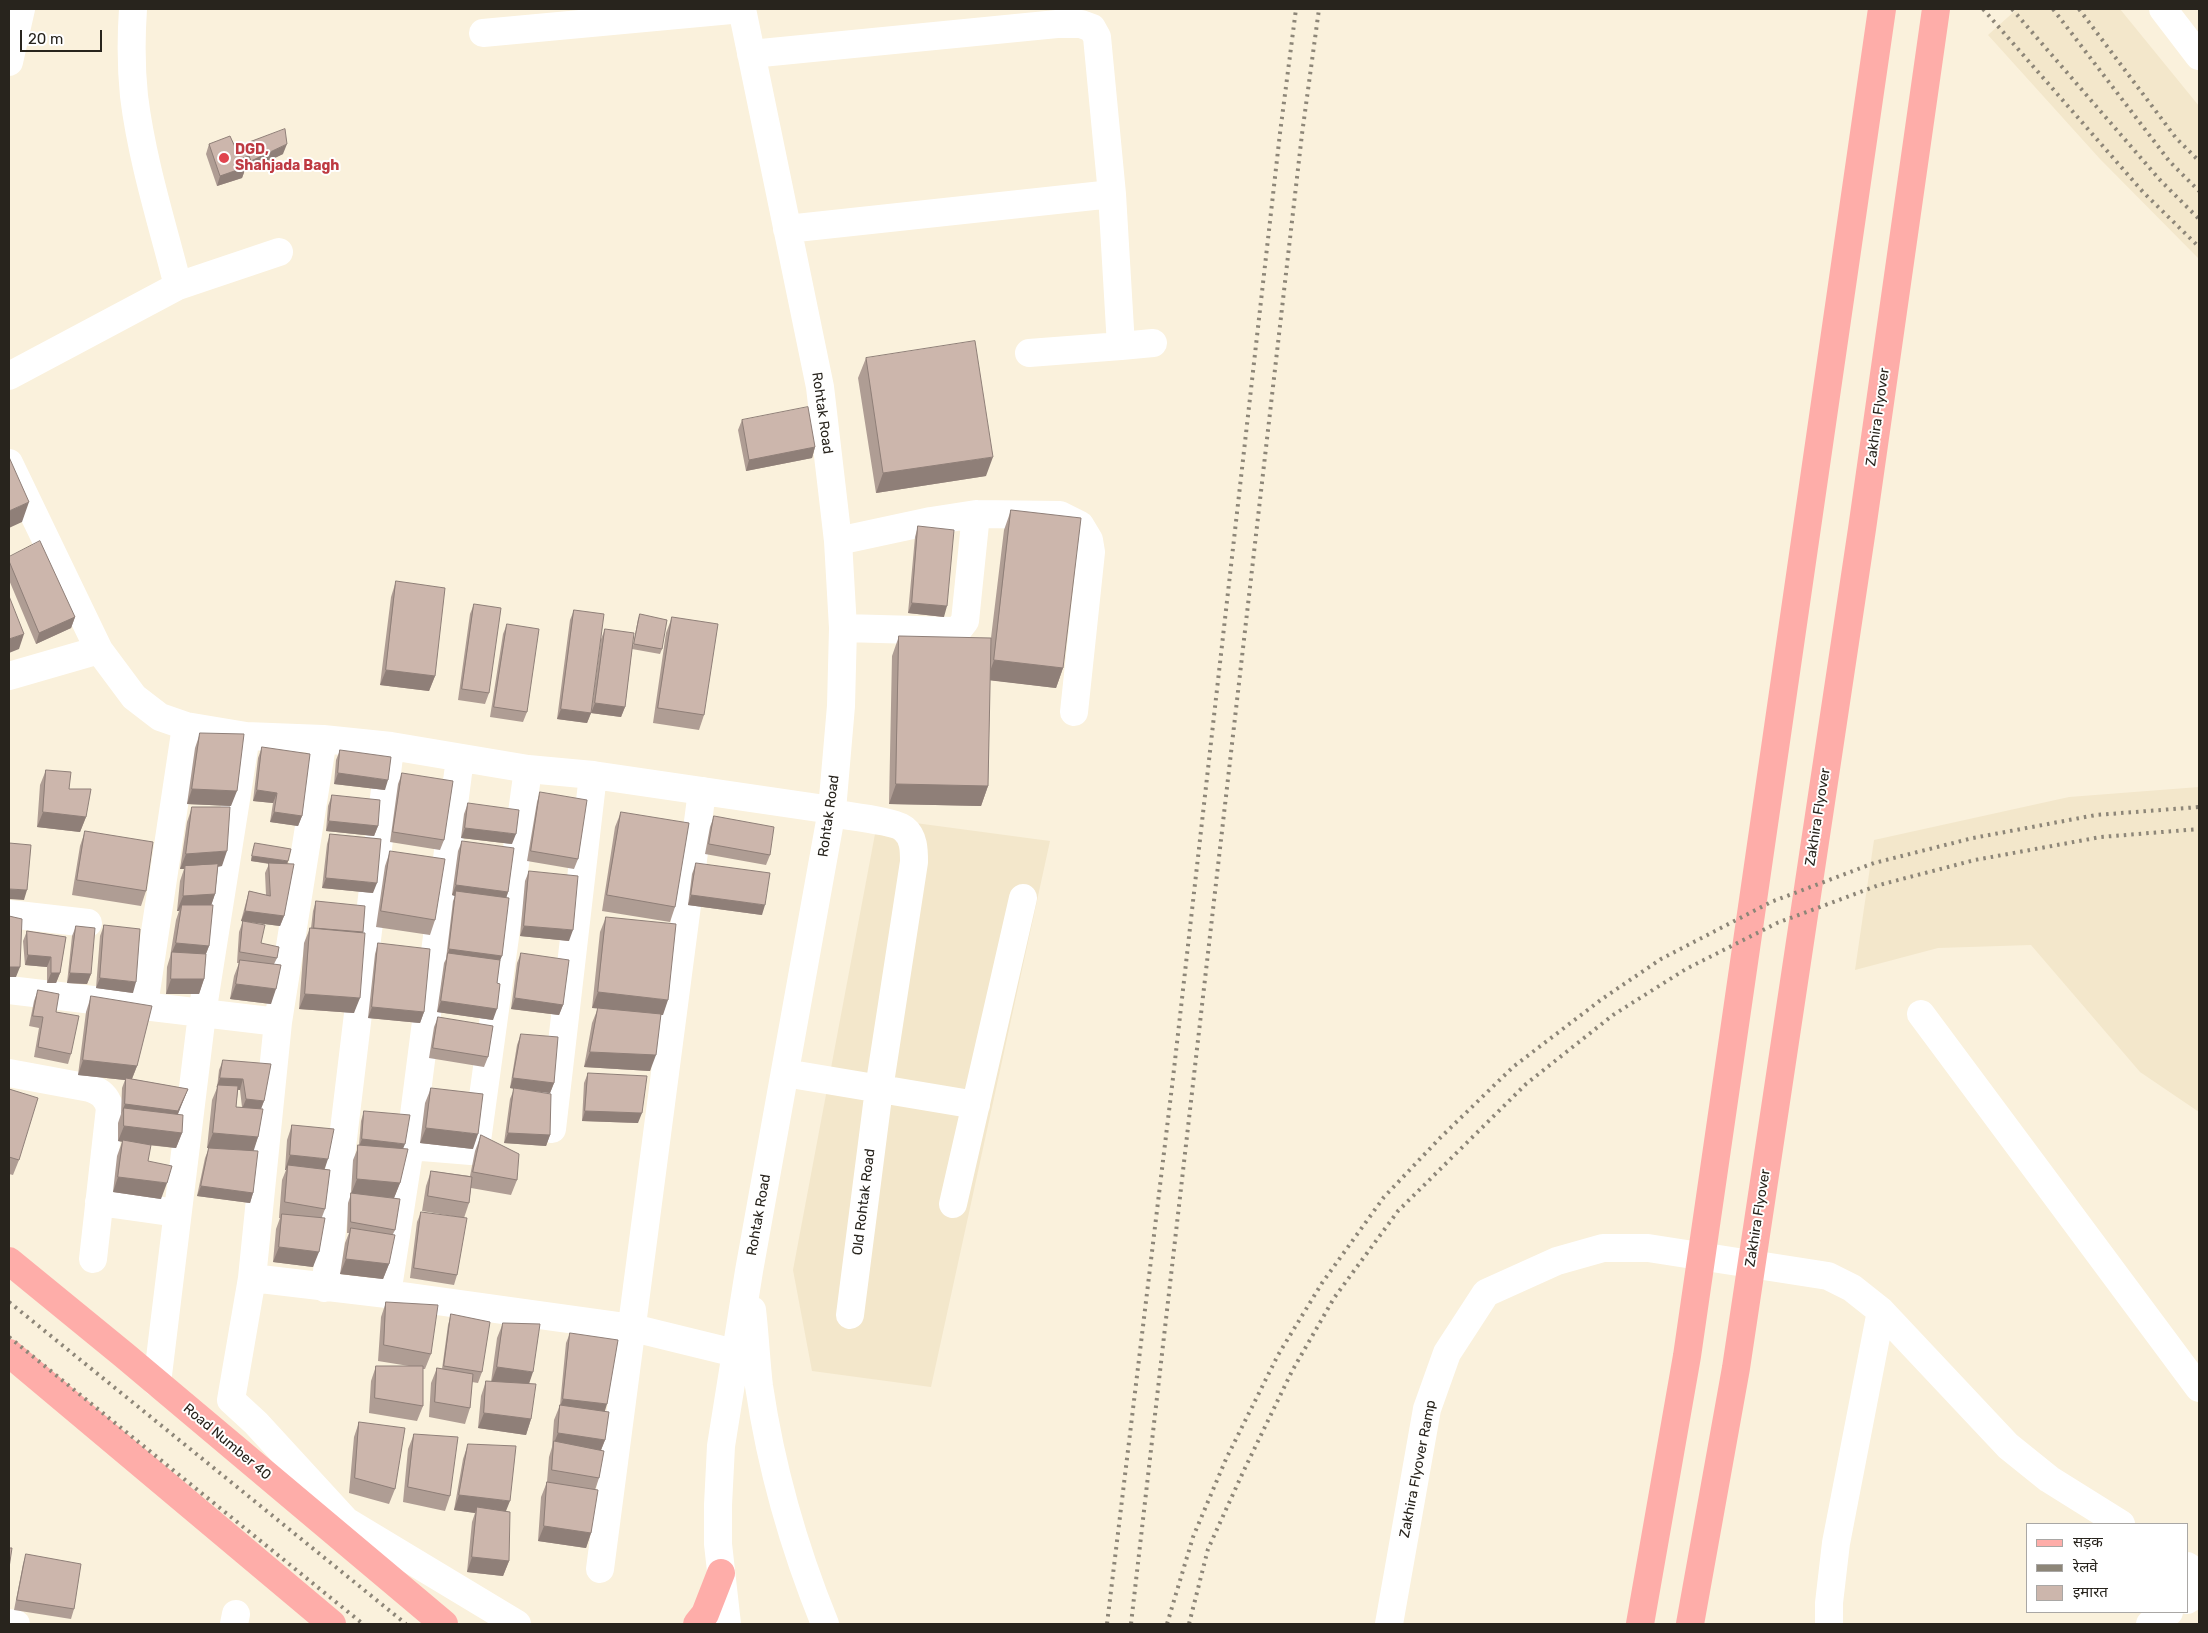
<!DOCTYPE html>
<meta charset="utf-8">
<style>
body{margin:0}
#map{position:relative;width:2208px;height:1633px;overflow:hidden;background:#faf1dc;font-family:Rubik,"Noto Sans Devanagari",sans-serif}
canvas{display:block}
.frame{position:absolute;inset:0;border:10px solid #28241d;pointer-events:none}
.legend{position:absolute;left:2026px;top:1523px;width:162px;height:90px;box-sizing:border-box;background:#fff;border:1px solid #a9a7a5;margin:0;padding:6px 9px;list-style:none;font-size:15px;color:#28241d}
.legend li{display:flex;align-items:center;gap:10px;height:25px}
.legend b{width:25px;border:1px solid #a9a7a5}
.scale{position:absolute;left:20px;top:30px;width:82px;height:22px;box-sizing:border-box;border:2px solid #28241d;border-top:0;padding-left:6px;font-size:15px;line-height:18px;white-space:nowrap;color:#28241d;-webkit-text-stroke:4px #fff;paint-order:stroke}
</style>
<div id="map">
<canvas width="2208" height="1633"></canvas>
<div class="frame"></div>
<ul class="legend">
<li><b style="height:6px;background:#feada9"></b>सड़क</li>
<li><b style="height:6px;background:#8d8678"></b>रेलवे</li>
<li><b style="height:14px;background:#ccb6ac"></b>इमारत</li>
</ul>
<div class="scale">20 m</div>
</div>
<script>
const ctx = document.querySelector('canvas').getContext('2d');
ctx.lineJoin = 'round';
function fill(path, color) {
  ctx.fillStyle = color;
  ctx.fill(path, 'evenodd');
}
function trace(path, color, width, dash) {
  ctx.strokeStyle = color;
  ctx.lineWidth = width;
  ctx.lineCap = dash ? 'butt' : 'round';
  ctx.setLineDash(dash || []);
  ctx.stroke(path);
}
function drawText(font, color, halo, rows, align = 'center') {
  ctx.font = font + ' Rubik,sans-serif';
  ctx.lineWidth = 4;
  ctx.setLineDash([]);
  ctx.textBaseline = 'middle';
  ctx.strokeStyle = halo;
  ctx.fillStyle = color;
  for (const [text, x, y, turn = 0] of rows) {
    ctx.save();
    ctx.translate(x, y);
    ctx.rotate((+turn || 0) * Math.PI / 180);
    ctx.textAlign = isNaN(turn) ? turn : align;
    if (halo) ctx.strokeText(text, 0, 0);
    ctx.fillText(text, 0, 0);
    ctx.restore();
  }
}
const built = new Path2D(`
 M2017,9H2120L2199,106V259L2100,159L1988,35Z
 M2199,787V1112L2140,1072L2031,945L1938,948L1855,970L1874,840L2069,797Z
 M878,818L1050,841L931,1387L812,1371L793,1270Z`);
const minor = new Path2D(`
 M133,9C131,38 131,67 134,96C142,161 162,223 178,286
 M2163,9L2199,56
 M483,33L742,9
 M751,54L1057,24H1081L1092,28L1097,37L1112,194L1121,346L1153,343
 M9,62L21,9
 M787,229L1112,194
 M1029,353L1121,346
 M9,376L178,286L279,252
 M9,463L99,650L134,697L160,717L186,726L246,736L323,739L391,746L528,769L593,775L832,810
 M838,541L931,521L976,514L1060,515L1080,525L1089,540L1091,552L1074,712
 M843,628L953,631L958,630L965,621L976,514
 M9,676L99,650
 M323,739L278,1022L252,1278L231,1400L256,1423L346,1521L517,1624
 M831,813C845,816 896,821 904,829C914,837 914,850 914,862L879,1089L850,1315
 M9,914L88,923
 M9,990L278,1022
 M144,1005L186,726
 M1921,1014L2199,1388
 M9,1073L90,1088C101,1092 106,1096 110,1108L93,1259
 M785,1073L976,1105
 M552,1129L593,775
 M410,1146L471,1151L476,1148L528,769
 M99,1202L177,1213
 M953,1204L1023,898
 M252,1278L387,1294L633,1328L735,1353
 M325,1288L390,748
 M387,1294L410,1146L460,758
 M752,1310C755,1335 756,1361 759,1386C771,1467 794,1548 825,1624
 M157,1383L202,1014L246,736
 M2187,1566L2199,1574
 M600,1569L702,791
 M2187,1600L2199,1592
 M9,1623L16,1624
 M234,1624L236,1614
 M727,1624L718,1544V1505L721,1446L749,1271L832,810L841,706L843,628L838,541L820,387L742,9
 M1389,1624L1427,1409L1447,1353L1486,1293L1557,1261L1603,1248H1648L1828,1276L1852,1288L1881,1311L2008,1446L2049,1479L2121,1524
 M1829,1624V1603L1836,1543L1881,1311
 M2150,1624L2169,1612`);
const major = new Path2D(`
 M9,1261L124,1355L444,1624
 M9,1353L332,1624
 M697,1624L705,1614L721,1573
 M1640,1624L1687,1356L1882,9
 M1690,1624L1736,1368L1862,529L1936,9`);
const rail = new Path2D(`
 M1983,9L2143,192L2199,247
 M2012,9L2160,180L2199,219
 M2053,9L2170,162L2199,191
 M2079,9L2176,138L2199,161
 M9,1302L406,1624
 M9,1337L363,1624
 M1107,1624L1173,1078L1280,133L1296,9
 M1131,1624L1302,134L1319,9
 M1167,1624L1193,1537L1226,1459L1278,1355L1322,1283L1384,1197L1440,1138L1513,1067L1602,999L1661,959L1771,902L1874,863L1973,838L2096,815L2199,807
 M1189,1624L1208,1549L1244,1470L1292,1371L1334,1298L1398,1211L1526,1084L1613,1015L1686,969L1777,923L1879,885L1975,860L2101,837L2199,829`);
const wall = new Path2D(`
 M209,144L235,147L283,154L248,171L245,166L246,167L242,178L217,186L206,154Z
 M866,358L986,476L876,493L858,378Z
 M742,420L815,447L812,458L746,471L738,430Z
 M1011,510L1063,668L1056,688L990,680L988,786L981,806L889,804L892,656L899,636L990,646L1004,530Z
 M918,526L944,617L908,613L915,537Z
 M9,557L75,617L71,628L36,644L9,580Z
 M396,581L435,676L429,691L380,685L391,597Z
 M474,604L489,693L485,704L458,700L470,614Z
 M574,610L591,713L587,723L557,719L570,620Z
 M640,614L662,649L660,654L632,649L625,707L621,717L591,713L601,639L605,629L633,646L638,619Z
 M672,617L704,715L699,730L653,723L666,633Z
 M507,624L527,712L523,722L490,717L503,634Z
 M200,733L231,806L187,804L195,748Z
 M262,747L302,816L298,826L270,822L273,803L253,801L258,758Z
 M340,750L385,790L334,784L336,760Z
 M46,770L69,789L86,817L80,832L37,827L40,785Z
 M402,773L444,840L440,850L390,842L398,784Z
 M540,792L578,859L574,869L527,861L537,802Z
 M332,795L378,826L374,836L326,831L328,806Z
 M468,803L512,844L461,838L464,814Z
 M192,807L222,866L218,867L215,894L211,905L209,946L206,954L204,979L199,994H166L167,967L170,957L176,920L179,911H177L180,881L184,869H180L187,822Z
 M621,812L675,907L670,922L602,911L615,827Z
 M714,816L770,855L766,865L705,854L710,827Z
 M85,831L146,891L141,906L72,895L80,846Z
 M330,834L373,893L322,888L327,844Z
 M462,841L508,892L506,898L493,1020L437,1012L444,963L446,959L453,901L455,896L452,895L458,851Z
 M255,843L287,864L284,916L280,926L241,921L246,902L249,891L266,895L265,873L269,864L251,861L253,848Z
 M390,851L435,920L430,935L376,927L385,866Z
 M696,863L762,915L688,905L692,874Z
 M529,871L569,941L520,936L525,881Z
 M316,901L363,932L354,1013L299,1009L304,943L310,928H311L313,911Z
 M606,917L663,1015H661L650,1071L584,1067L592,1023L598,1008H592L600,932Z
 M243,921L261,943L277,958L274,964L271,1004L230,999L234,976L239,963H237L239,932Z
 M104,925L133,993L96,988L100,936Z
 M76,926L91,974L87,984L67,983L72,936Z
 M27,931L66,937L60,973L56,983H47V967L25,965L23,941Z
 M378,943L424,1012L420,1023L368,1018L375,954Z
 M521,953L563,1005L559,1015L511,1009L517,963Z
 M38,990L56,1012L71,1054L68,1064L34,1057L39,1028L29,1026L34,1001Z
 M91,996L137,1066L132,1079L188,1089L178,1114L182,1133L176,1148L147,1145L148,1161L161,1199L113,1192L117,1156L122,1142L118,1141V1123L121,1114L122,1088L125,1080L78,1075L86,1012Z
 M438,1017L488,1057L484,1067L429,1058L434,1027Z
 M521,1034L554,1083L550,1093L522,1090L550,1135L546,1146L504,1143L510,1099L514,1089L510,1088L517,1045Z
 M223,1060L264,1101L261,1109L258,1137L253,1150V1193L250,1203L197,1196L205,1158L209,1148H207L212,1100L217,1088L219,1070ZM238,1090H240L242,1107H236Z
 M588,1073L638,1123L582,1121L584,1083Z
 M431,1088L473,1149L420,1143L425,1103Z
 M9,1089L19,1160L13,1175L9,1174Z
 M364,1111L403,1149L400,1183L394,1198L395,1230L393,1234L389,1264L383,1279L340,1274L345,1243L349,1233H347L348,1203L351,1194L353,1160L359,1145L361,1121Z
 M292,1125L324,1169L325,1209L322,1217L313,1267L273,1262L276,1229L280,1218H279L282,1180L286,1170H285L287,1140Z
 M481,1135L517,1180L511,1195L471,1188L469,1203L464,1218L422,1211L426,1186L431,1171L470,1176L475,1151Z
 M421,1212L457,1275L454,1285L410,1278L417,1222Z
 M386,1302L431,1354L425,1369H423V1406L417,1421L369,1413L371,1381L376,1366H409L378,1361L381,1317Z
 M451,1314L482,1372L478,1383L472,1382L470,1408L465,1424L429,1417L431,1383L437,1368L442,1369L448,1325Z
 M503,1323L529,1384L531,1419L526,1435L478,1428L481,1396L486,1381L491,1382L497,1338Z
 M570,1333L605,1411V1440L601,1450L599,1478L595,1490L591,1533L586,1548L538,1541L541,1497L547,1482L549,1457L552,1447L554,1420L560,1405L566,1343Z
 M359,1422L395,1489L389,1504L349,1493L354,1437Z
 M414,1434L450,1496L445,1511L403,1502L408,1449Z
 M468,1444L506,1511L509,1561L503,1576L467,1572L472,1522L475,1513L454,1510L463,1459Z
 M26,1554L74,1609L71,1619L14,1610L23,1564Z`);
const shadedWall = new Path2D(`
 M287,144L283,154L248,171L251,161Z
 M249,156L245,166L243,158Z
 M246,167L242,178L217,186L220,176Z
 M815,447L812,458L746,471L749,460Z
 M993,457L986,476L876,493L883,473Z
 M29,502L22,522L9,528V511Z
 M912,603L947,606L944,617L908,613Z
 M75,617L71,628L36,644L39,633Z
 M24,634L19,649L9,653V639Z
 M994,660L1063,668L1056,688L987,680Z
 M386,670L435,676L429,691L380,685Z
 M595,703L625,707L621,717L591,713Z
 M561,709L591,713L587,723L557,719Z
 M338,773L388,780L385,790L334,784Z
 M896,784L988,786L981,806L889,804Z
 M192,789L237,791L231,806L187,804Z
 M257,790L277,793L273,803L253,801Z
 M43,812L86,817L80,832L37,827Z
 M274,812L302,816L298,826L270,822Z
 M329,821L378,826L374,836L326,831Z
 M465,828L516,834L512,844L461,838Z
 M227,851L222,866L185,869V866L184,869H180L186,854Z
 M252,856L288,861L287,866L251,861Z
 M326,878L377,883L373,893L322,888Z
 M456,885L508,892L505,902L456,891L455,896L452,895Z
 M9,889L27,890L24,900L9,899Z
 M215,894L210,909L182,905L179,911H177L183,896Z
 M691,895L765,905L762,915L688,905Z
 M245,911L284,916L280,926L241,921Z
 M524,926L573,930L569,941L520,936Z
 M176,943L209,946L203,961L172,952Z
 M449,949L502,956L498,966L448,953Z
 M28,955L51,957L47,967L25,965Z
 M9,967H20L16,977H9Z
 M51,973H60L56,983H47Z
 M70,973L91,974L87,984L67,983Z
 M100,978L136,982L133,993L96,988Z
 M171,979H204L199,994H166Z
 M236,984L276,989L271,1004L230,999Z
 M598,992L668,1000L663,1015L592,1008Z
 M305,994L360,998L354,1013L299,1009Z
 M515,998L563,1005L559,1015L511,1009Z
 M441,1001L497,1009L493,1020L437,1012Z
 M372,1007L424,1012L420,1023L368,1018Z
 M590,1052L656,1055L650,1071L584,1067Z
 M83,1060L137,1066L131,1081L126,1078L125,1080L78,1075Z
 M220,1078L243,1079L240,1090L218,1088V1085L216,1088Z
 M513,1078L554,1083L550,1093L510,1088Z
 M188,1089L175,1121L124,1108L121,1114L125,1104Z
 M246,1099L264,1101L260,1111L242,1109Z
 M585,1111L642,1113L638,1123L582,1121Z
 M124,1126L182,1133L176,1148L118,1141Z
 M426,1128L478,1134L473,1149L420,1143Z
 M213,1133L258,1137L253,1153L207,1148Z
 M508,1133L550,1135L546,1146L504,1143Z
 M362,1139L405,1144L401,1154L358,1149Z
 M290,1155L328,1159L323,1174L288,1165L286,1170H285Z
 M118,1177L167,1183L161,1199L113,1192Z
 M357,1179L400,1183L394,1198L351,1194Z
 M201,1186L253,1193L250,1203L197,1196Z
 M279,1247L319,1252L313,1267L273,1262Z
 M346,1259L389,1264L383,1279L340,1274Z
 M497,1367L533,1372L528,1387L491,1383Z
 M563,1399L607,1404L604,1414L559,1409Z
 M484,1413L531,1419L526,1435L478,1428Z
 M558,1433L605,1440L599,1455L554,1443Z
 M459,1495L510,1501L504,1516L477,1507L475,1513L454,1510Z
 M544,1526L591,1533L586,1548L538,1541Z
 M472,1557L509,1561L503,1576L467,1572Z`);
const building = new Path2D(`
 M285,129L287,144L251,161L249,156L243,158L246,167L220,176L209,144L230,136L235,147Z
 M975,341L993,457L883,473L866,358Z
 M808,407L815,447L749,460L742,420Z
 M9,457L29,502L9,511Z
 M1011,510L1081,518L1063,668L994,660Z
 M918,526L954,530L947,606L912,603Z
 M40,541L75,617L39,633L9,561V557Z
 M396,581L445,588L435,676L386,670Z
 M9,596L24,634L9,639Z
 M474,604L501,608L489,693L462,689Z
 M574,610L604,614L591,713L561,709Z
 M640,614L667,620L662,649L634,644Z
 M672,617L718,624L704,715L658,708Z
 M507,624L539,629L527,712L494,707Z
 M605,629L634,633L625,707L595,703Z
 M899,636L991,638L988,786L896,784Z
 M200,733L244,734L237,791L192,789Z
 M262,747L310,754L302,816L274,812L277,793L257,790Z
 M340,750L391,757L388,780L338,773Z
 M46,770L71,772L69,789H91L86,817L43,812Z
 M402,773L453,781L444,840L393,832Z
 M540,792L587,800L578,859L531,851Z
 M332,795L380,800L378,826L329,821Z
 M468,803L519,810L516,834L465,828Z
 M192,807H230L227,851L186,854Z
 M621,812L689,823L675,907L607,895Z
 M714,816L774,827L770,855L709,844Z
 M85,831L153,842L146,891L77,880Z
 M330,834L381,839L377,883L326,878Z
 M462,841L514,848L508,892L456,885Z
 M9,843L31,845L27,890L9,889Z
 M255,843L291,849L288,861L252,856Z
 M390,851L445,859L435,920L381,911Z
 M269,863L294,864L284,916L245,911L249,891L270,896Z
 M696,863L770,873L765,905L691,895Z
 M218,864L215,894L183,896L185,866Z
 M529,871L578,876L573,930L524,926Z
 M456,891L509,898L502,956L449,949Z
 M316,901L365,906L363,932L314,928Z
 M182,905H213L209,946L176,943Z
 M9,916L22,919L20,967H9Z
 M606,917L676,924L668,1000L598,992Z
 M243,921L265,925L261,943L279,947L277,958L240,952Z
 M104,925L140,929L136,982L100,978Z
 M76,926L95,928L91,974L70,973Z
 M310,928L365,933L360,998L305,994Z
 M27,931L66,937L60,973H51V957L28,955Z
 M378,943L430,949L424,1012L372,1007Z
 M172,952L206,954L204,979H171Z
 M448,953L500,960L497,983L500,984L497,1009L441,1001Z
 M521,953L569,960L563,1005L515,998Z
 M240,960L281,965L276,989L236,984Z
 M38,990L59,994L56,1012L79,1016L71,1054L38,1047L43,1017L33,1016Z
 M91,996L152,1006L137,1066L83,1060Z
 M598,1008L661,1014L656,1055L590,1052Z
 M438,1017L493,1026L488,1057L433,1048Z
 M521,1034L558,1037L554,1083L513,1078Z
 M223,1060L271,1064L264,1101L246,1099L243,1079L220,1078Z
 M588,1073L647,1076L642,1113L585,1111Z
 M126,1078L188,1089L178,1111L125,1104Z
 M218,1085L238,1086L236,1107L263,1109L258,1137L213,1133Z
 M431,1088L483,1094L478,1134L426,1128Z
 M514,1088L551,1094L550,1135L508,1133Z
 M9,1089L38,1098L19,1160L9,1157Z
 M124,1108L183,1115L182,1133L124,1126Z
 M364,1111L410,1115L405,1144L362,1139Z
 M292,1125L334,1129L328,1159L290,1155Z
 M481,1135L519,1154L517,1180L473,1172Z
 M123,1140L151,1145L148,1161L172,1166L167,1183L118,1177Z
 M358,1145L408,1149L400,1183L357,1179Z
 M209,1148L258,1151L253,1193L201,1186Z
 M288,1165L330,1170L325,1209L285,1202Z
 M431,1171L472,1177L469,1203L428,1196Z
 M351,1193L400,1199L395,1230L351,1222Z
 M421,1212L467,1218L457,1275L414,1268Z
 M282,1214L325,1218L319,1252L279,1247Z
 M351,1228L395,1235L389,1264L346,1259Z
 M386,1302L438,1305L431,1354L384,1345Z
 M451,1314L490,1322L482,1372L444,1366Z
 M503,1323L540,1324L533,1372L497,1367Z
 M570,1333L618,1340L607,1404L563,1399Z
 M376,1366H423V1406L375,1398Z
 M437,1368L473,1374L470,1408L435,1402Z
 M486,1381L536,1384L531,1419L484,1413Z
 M560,1405L609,1412L605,1440L558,1433Z
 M359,1422L405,1428L395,1489L355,1478Z
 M414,1434L458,1437L450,1496L408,1487Z
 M554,1441L604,1451L599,1478L552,1470Z
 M468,1444L516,1446L510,1501L459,1495Z
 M547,1482L598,1490L591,1533L544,1526Z
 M477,1507L510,1512L509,1561L472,1557Z
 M9,1548H12L9,1568Z
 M26,1554L81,1564L74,1609L17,1600Z`);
const markers = [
 [224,158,6,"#e0444e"]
];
const healthNames = [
 ["DGD,",235,150],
 ["Shahjada Bagh",235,166]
];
const streetNames = [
 ["Rohtak Road",822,413,82],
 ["Zakhira Flyover",1878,417,-82],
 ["Rohtak Road",829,816,-82],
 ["Zakhira Flyover",1818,817,-81],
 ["Old Rohtak Road",864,1202,-83],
 ["Rohtak Road",759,1215,-80],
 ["Zakhira Flyover",1758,1218,-81],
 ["Road Number 40",227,1442,40],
 ["Zakhira Flyover Ramp",1418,1469,-79]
];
fill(built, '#f3e7cb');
trace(minor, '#fff', 28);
trace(major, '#feada9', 28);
trace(rail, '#8d8678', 4, [2.5, 5]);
fill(wall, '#af9d94');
fill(shadedWall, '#8f7f78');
fill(building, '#ccb6ac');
trace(building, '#8f7f78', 1);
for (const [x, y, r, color] of markers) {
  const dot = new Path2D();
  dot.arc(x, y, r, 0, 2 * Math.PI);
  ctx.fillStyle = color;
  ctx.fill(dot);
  trace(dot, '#fff', 2);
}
drawText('bold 14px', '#be3a42', '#fff', healthNames, 'left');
drawText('14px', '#28241d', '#fff', streetNames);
</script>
